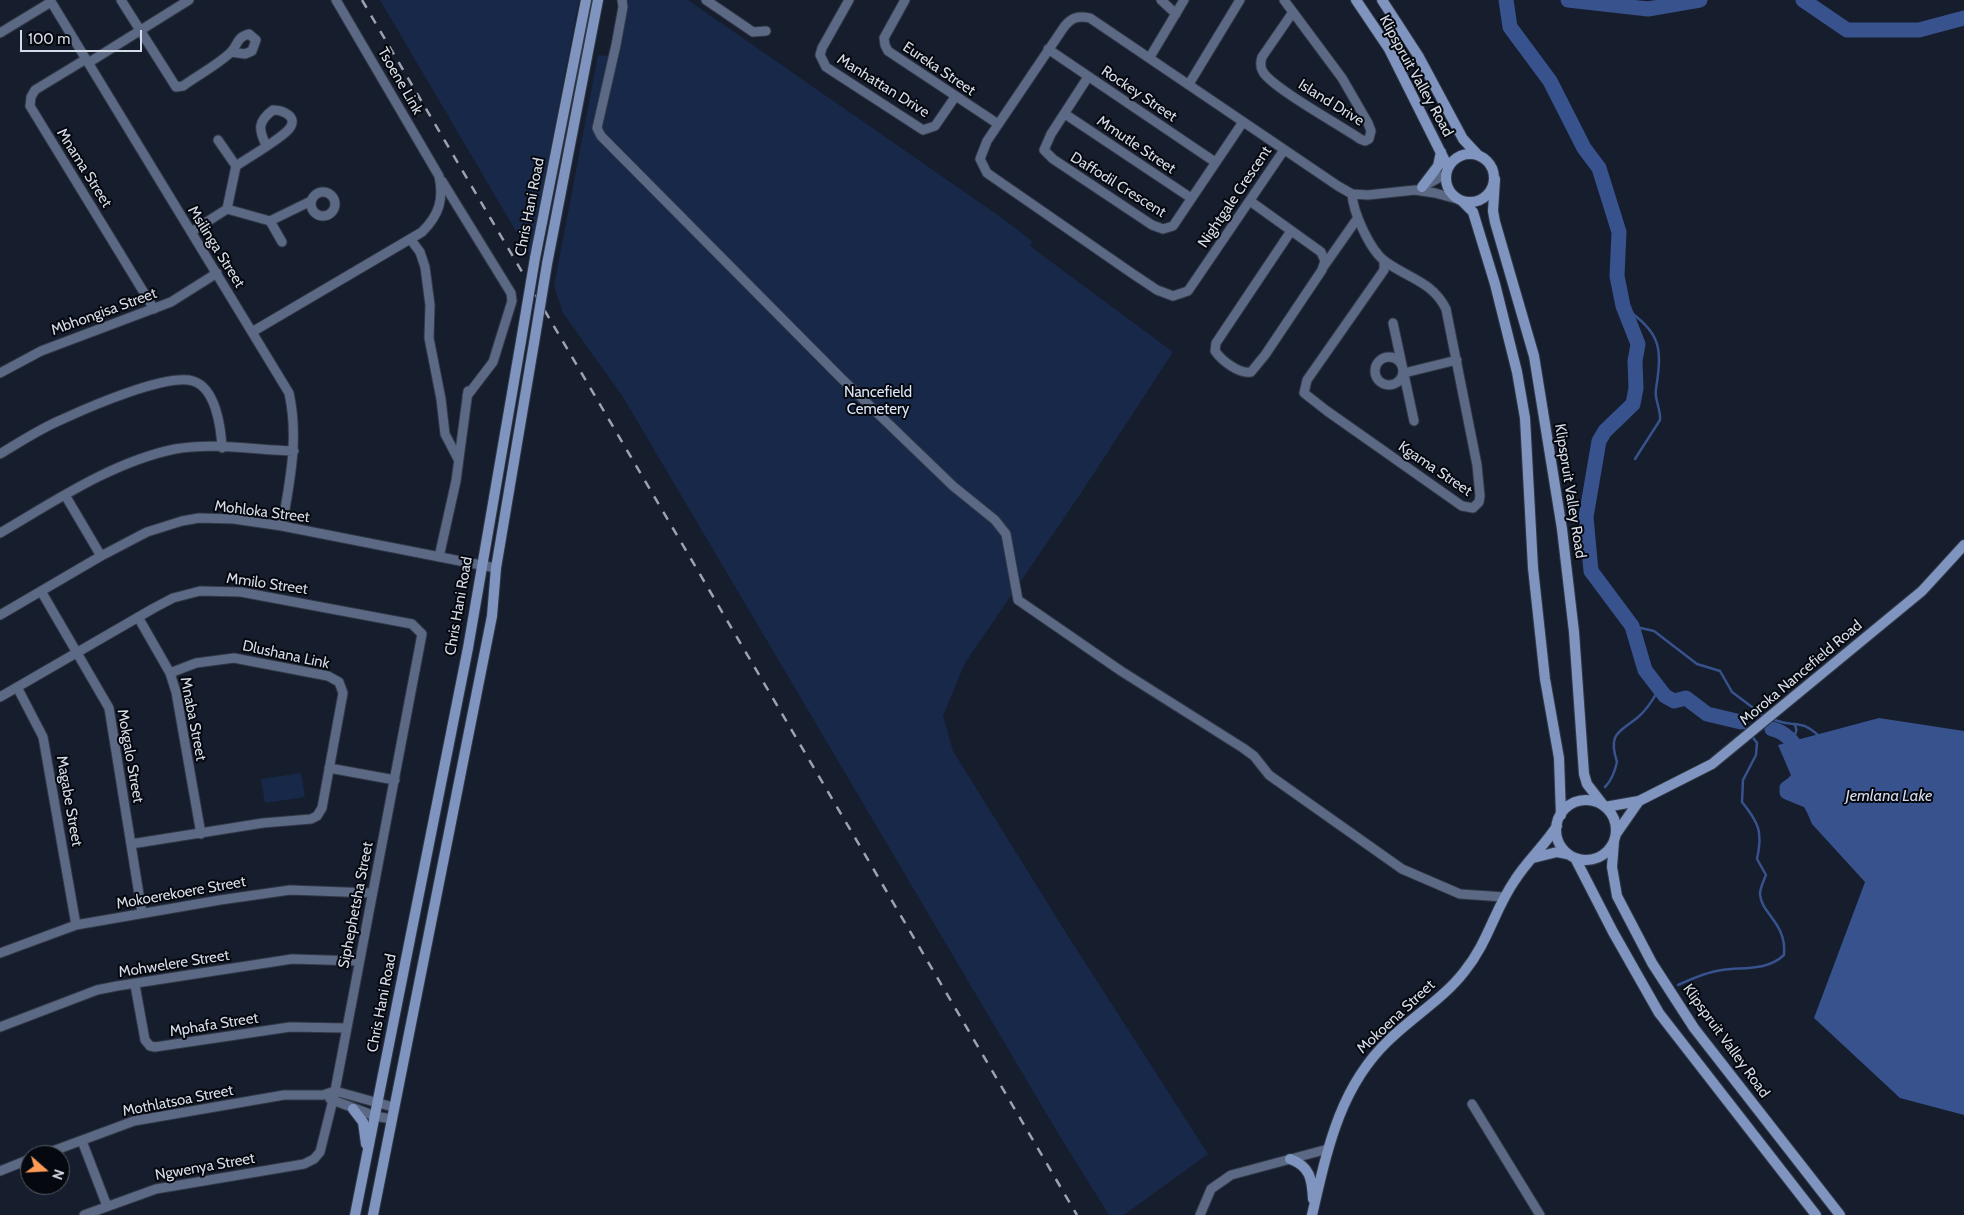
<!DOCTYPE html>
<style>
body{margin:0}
#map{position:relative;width:1964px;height:1215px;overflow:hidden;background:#161d2d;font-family:Cabin,sans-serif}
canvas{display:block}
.north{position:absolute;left:20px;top:1145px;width:50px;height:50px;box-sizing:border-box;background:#05080e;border:1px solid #595d65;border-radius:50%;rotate:109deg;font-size:14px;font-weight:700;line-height:20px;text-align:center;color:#d6dce7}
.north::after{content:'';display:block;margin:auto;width:18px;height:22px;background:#fe9c57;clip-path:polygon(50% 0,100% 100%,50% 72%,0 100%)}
.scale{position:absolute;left:20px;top:30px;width:122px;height:22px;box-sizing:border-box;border:2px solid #d6dce7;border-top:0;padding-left:6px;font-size:15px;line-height:18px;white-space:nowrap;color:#d6dce7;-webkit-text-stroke:4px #05080e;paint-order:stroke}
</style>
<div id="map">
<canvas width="1964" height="1215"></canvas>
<div class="north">N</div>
<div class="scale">100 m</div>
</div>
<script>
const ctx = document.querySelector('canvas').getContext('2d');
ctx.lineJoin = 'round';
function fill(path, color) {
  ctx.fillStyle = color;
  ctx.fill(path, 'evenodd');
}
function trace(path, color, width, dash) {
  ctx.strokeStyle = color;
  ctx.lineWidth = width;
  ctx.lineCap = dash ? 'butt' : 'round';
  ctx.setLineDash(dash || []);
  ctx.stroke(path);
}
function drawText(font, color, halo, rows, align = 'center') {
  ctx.font = font + ' Cabin,sans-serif';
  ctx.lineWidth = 4;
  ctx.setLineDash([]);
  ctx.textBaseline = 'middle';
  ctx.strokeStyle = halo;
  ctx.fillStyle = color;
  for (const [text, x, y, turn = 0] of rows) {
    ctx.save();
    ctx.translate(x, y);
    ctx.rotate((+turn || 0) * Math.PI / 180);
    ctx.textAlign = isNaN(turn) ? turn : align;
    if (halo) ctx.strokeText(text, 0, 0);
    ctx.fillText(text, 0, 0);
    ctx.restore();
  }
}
const green = new Path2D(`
 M380,0H579L530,255Z
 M621,0H688L1002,218L1032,241L1030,246L1173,352L1081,493L965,663L943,716L953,751L1068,936L1208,1154L1124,1215H1109L1059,1135L623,397L563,313L554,286L598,55L610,56Z
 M301,773L305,797L265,803L261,779Z`);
const water = new Path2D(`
 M1879,718L1964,731V1115L1900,1098L1814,1018L1865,882L1812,824L1778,745Z`);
const stream = new Path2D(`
 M1623,306C1660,334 1663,344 1656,389C1654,399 1661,409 1660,420L1635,459
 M1632,626L1654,631L1697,664L1720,671L1732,692L1764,716
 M1678,700L1692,710L1707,714
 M1772,719C1796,729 1799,717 1820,737
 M1741,722L1747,731
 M1789,740C1795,736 1799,731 1794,724
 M1605,787C1611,781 1615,771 1617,762C1608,734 1618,733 1637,718C1647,710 1653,700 1659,689
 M1678,985C1691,979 1707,972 1722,970C1744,967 1767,971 1784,955C1787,923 1761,914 1760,894C1760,888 1764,880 1766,875L1757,859C1763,832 1759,823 1742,802L1743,780L1756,755L1757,743L1751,735`);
const river = new Path2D(`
 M1506,0L1510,27L1550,81L1584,148L1599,168L1619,232L1617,276L1623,306L1638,344L1635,361L1636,388L1633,404L1605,431L1599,441L1586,517L1591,571L1632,626L1645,670L1665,696L1674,701L1686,698L1707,714L1741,722
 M1568,0L1648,9L1700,0
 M1803,0L1847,30H1919L1964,18
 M1772,729C1797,734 1815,773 1787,788V792L1809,801L1815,811`);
const minor = new Path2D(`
 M50,0L289,393C299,438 290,481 282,526
 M121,0L176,87L183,86C198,75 216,66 230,53C238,46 236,37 249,34L256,40L252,51L245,54L231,52
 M622,0L623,7L616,45L597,128L601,136L841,378L953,486L995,520L1006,534L1018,600L1121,671L1243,748L1254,756L1269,775L1402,869L1460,894L1504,897
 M706,0L753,32L766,31
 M849,0L822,48L820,55L826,67L923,130L935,126L955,97
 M905,0L884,38L885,45L888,51L998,124
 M1161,0L1176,14
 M1284,0L1342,78L1368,123L1371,131L1369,139L1365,141L1360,139C1340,125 1274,89 1263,72C1260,67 1260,63 1262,57L1293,12
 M0,33L51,2
 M1048,49L1215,162
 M1150,57L1184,0
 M86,59L35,90L31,97L30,106L154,309
 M88,63L189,0
 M1088,77L1051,134L1044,150L1053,159L1152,225L1163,229L1173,226L1243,122
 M1189,84L1240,0
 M1065,114L1191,198
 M218,140L236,166
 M1284,150L1188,291L1173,296L1157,290L1133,274L987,173L980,159L987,141L1064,27C1071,18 1078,15 1090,18L1338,186L1352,194L1368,195L1415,190L1435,193L1457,199
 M442,181L511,293L512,301L493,362L467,396
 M1422,187L1446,174
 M311 204a12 12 0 1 1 24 0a12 12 0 1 1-24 0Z
 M1352,194C1353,212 1370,251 1386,262C1408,278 1433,282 1446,309L1477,465L1480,496L1479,502L1473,508L1462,506L1327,411L1304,393L1307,380L1384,270V261
 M1250,201L1321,252L1325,261L1322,270L1265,355L1251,372C1239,374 1222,361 1215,351L1216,343L1291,231
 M227,209L270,221L311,201
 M270,221L282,242
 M191,232L227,209L236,166C249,157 281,139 289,129C299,117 283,110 273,110C258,121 258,129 266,145
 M411,240L420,252L425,267L430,305L429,338L441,399L445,434L458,459
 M1324,266L1357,219
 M1393,323L1414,421
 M252,332L422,232C439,215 444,200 439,176L336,0
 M1375 371a14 14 0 1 1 28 0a14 14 0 1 1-28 0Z
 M0,373L41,351L171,302L217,273
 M1404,373L1457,360
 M0,454C20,442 41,428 63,419C89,407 167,373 193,381C216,388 221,428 222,448
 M65,495L101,556
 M0,533C55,501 112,462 175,449C213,442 256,450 294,451
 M439,557L456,481L468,391
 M41,591L109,708L142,913
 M0,615L101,556L147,532L182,521L199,518L234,519L282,526L496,568
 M138,617L170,673L176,692L201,834
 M17,687L43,737L76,925
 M0,697L154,608L173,598L200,591L241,592L412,624L422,634L334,1096L320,1152L314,1159L304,1164L156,1189L84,1215
 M329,768L395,780
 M131,844L263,823L311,819L317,816L322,808L343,693L339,682L328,676L234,658L196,663L170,673
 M0,953L76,925L220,900L290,890L372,893
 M135,985L145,1040L150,1046L155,1047L290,1027L346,1028
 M0,1027L97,990L117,986L292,959L359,961
 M330,1099L375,1116L391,1119
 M1472,1104L1540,1215
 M82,1141L107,1206
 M42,1155L134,1121L284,1095H323L335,1091L393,1107
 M0,1171L30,1159
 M1200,1215L1211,1189L1231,1175L1328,1149`);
const secondary = new Path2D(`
 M1356,0L1389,49L1448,167
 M1382,0L1419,57L1463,139L1477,154
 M1446 178a24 24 0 1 1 48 0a24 24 0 1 1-48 0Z
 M1495,179L1493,211L1495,222L1534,356L1562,529L1574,632L1584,774L1587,784L1604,806
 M1422,187L1438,166L1441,152
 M1463,202L1473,212L1495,284L1517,372L1525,418L1533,568L1545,679L1559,758L1561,815
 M535,258L586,0
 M547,264L598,0
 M1556 830a30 30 0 1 1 60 0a30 30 0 1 1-60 0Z
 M1605,807L1639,801L1712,764L1922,591L1964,545
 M1616,834L1639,801
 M1614,841L1612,867L1617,896L1652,963L1694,1028L1840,1215
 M1533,858L1557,852L1567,854
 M1575,858L1613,932L1659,1013L1816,1215
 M353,1109L363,1122L366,1144
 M1290,1159C1310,1166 1312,1179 1313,1199
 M355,1215L468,648L521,341
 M373,1215L492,616L496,568L534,343
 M1312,1215C1327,1151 1339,1088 1388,1041C1412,1017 1443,999 1464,972C1489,941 1494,910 1515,880C1527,861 1545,845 1557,826`);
const rail = new Path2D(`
 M362,0L1077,1215`);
const secondaryBridge = new Path2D(`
 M521,341L535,258
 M534,343L547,264`);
const streetNames = [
 ["Eureka Street",939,69,34],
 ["Klipspruit Valley Road",1416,76,61],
 ["Tsoene Link",400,81,60],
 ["Manhattan Drive",883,86,32],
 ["Rockey Street",1139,94,34],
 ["Island Drive",1331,103,32],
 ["Mmutle Street",1136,145,34],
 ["Mnama Street",84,168,58],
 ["Daffodil Crescent",1118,185,32],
 ["Nightgale Crescent",1235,197,-56],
 ["Chris Hani Road",530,207,-79],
 ["Msilinga Street",216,247,58],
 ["Mbhongisa Street",104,312,-20],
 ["Kgama Street",1435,469,34],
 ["Klipspruit Valley Road",1570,491,81],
 ["Mohloka Street",262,512,7],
 ["Mmilo Street",267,584,8],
 ["Chris Hani Road",459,606,-80],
 ["Dlushana Link",286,655,12],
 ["Moroka Nancefield Road",1801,673,-40],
 ["Mnaba Street",193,719,79],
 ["Mokgalo Street",130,756,80],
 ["Magabe Street",69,801,80],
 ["Mokoerekoere Street",181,893,-10],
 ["Siphephetsha Street",356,905,-79],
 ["Mohwelere Street",174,964,-9],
 ["Chris Hani Road",382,1003,-79],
 ["Mokoena Street",1396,1017,-43],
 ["Mphafa Street",214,1025,-9],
 ["Klipspruit Valley Road",1726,1041,54],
 ["Mothlatsoa Street",178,1101,-11],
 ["Ngwenya Street",205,1167,-10]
];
const parkNames = [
 ["Nancefield",878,393],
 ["Cemetery",878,410]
];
const waterNames = [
 ["Jemlana Lake",1889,796]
];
fill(green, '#182849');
fill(water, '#37528d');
trace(stream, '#37528d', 2.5);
trace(river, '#37528d', 15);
trace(minor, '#313847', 11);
trace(secondary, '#313847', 12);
trace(minor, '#5c6984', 9);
trace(secondary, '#7f95c0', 10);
trace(rail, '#9ca2af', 2.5, [9, 9]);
trace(secondaryBridge, '#313847', 12, []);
trace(secondaryBridge, '#7f95c0', 10);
drawText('15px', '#d6dce7', '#05080e', streetNames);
drawText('15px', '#dbe5f7', '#05080e', parkNames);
drawText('italic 16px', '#d3dcee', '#05080e', waterNames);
</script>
